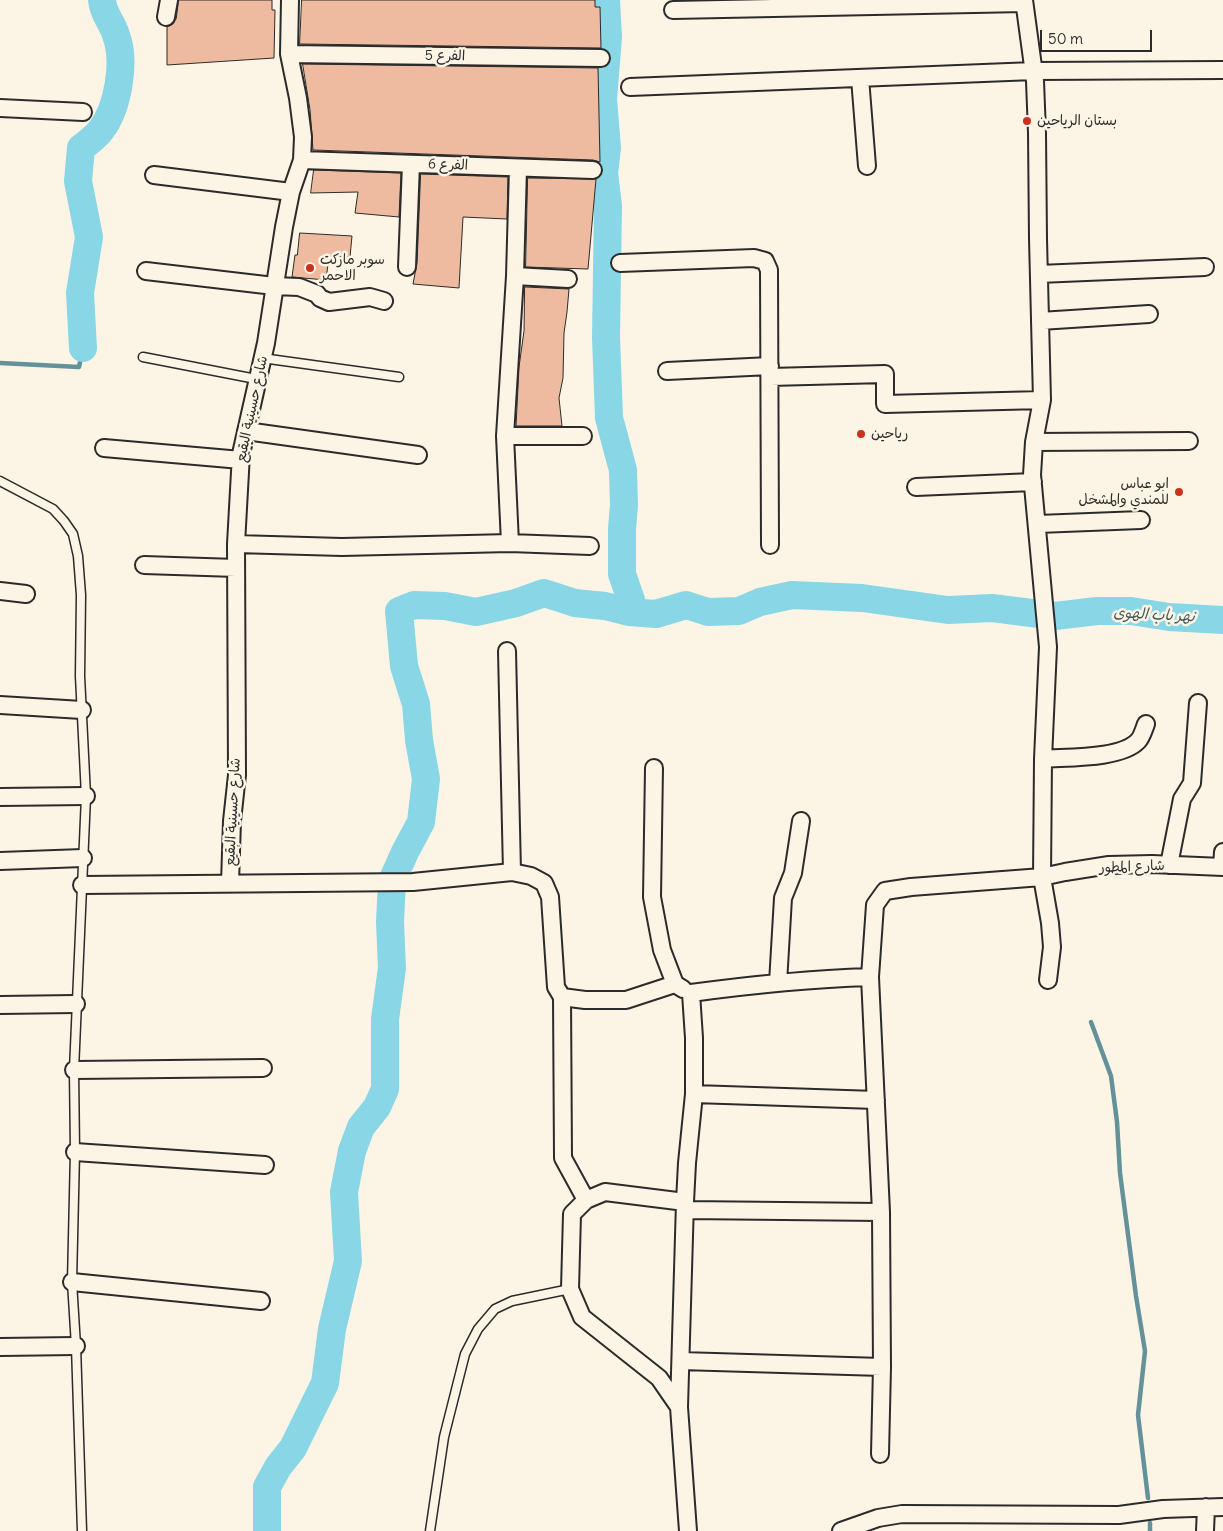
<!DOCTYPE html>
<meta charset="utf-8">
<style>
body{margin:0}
#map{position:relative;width:1223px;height:1531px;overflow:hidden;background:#fcf5e5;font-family:Delius,sans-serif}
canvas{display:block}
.scale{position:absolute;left:1040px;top:30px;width:112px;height:22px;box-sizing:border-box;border:2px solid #2b2b2b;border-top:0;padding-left:6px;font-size:15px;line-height:18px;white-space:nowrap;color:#2b2b2b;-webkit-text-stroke:4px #fcf5e5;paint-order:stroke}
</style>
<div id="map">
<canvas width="1223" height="1531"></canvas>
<div class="scale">50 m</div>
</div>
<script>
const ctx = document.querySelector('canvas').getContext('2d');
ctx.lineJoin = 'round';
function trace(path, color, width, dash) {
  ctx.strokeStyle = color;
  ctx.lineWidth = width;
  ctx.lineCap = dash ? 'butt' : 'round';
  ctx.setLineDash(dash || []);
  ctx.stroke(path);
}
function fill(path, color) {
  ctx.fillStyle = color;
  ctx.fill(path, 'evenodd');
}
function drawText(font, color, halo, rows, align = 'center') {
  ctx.font = font + ' Delius,"Playpen Sans Arabic",sans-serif';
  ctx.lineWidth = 5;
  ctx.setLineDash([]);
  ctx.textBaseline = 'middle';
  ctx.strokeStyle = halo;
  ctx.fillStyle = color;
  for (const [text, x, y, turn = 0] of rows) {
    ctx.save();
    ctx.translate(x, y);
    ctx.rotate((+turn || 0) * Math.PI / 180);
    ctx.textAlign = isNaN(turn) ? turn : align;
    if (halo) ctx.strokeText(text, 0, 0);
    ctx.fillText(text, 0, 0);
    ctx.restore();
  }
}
const stream = new Path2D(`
 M0,363L79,367L83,348
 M1091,1022L1111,1076L1117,1122L1120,1173L1136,1296L1145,1351L1138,1415L1148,1498
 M1150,1523V1531`);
const river = new Path2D(`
 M83,348L80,293L89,237L78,181L81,148C88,142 95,138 101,130C118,108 126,62 116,35C112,22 103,14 102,0
 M629,612L656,614L686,605L708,612L739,611L760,602L792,595L862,598L948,610L992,608L1055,616L1097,611H1131L1169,617L1223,620
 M267,1531V1487L278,1467L293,1448L325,1383L332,1329L348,1261L344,1192L352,1151L361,1127L377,1107L385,1089V1019L392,968L390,922L392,881L405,852L421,822L426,779L419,740L416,704L404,666L399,611L414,605L445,606L476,612L516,603L544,593L575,603L605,606L629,612L631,600L622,574V529L624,505L623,470L609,418L606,337L608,206L604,173L607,148L603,99L608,37L606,0`);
const building = new Path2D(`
 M179,0H272V10H275L274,58L167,65V27L173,24L176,19Z
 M302,0H595V7H600L601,48L300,44Z
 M303,64L598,68L600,162L593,160L313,150L310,110Z
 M314,170L401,173L399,217L355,213L358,192L311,193Z
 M421,174L508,177L507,219L463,217L459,288L413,284L417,263Z
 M528,178L596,179L588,269L526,267Z
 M300,233L352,236L350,257L329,256L326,280L292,277L295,255H297Z
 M525,287L569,289L567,312L564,333L563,378L559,398L562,426H516L519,367L524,331Z`);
const lane = new Path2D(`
 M143,357L256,379
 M262,358L399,377
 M0,481L53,509L64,521L73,534L78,556L81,595L80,676L86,796L74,1070L75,1152L72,1282L76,1346L82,1531
 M430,1531L444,1437L465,1354L478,1329L495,1309L512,1301L570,1289`);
const street = new Path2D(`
 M1024,0L1035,81L1037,133L1038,239L1042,400L1034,442L1032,475L1048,647L1043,759L1042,877L1050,923L1052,947L1048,980
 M673,10L1024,3
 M166,17L169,0
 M289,54L601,58
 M860,78L867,166
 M630,87L1034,71L1223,70
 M0,108L83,112
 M302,160L593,170
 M518,168L515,276L505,436L510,543L590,546
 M154,175L291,192
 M620,263L754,258L765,261L769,270L770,545
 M407,267L411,164
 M146,271L274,286L299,287L317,294L320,298L329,302L370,297L384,301
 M1039,274L1205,267
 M515,276L568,279
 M1040,321L1149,314
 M667,371L770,366
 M770,377L885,374V404L1042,400
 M246,431L418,455
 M505,436H583
 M1034,442L1189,441
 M104,448L241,460
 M916,487L1033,482
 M1038,524L1141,520
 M236,544L342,547L510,543
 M144,565L236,568
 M0,591L26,594
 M507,651L512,872
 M0,705L82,710
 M1043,759C1068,757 1121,759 1138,741C1142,737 1144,729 1146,724
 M654,768L652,897L662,950L675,984L683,989
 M0,797L86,796
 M0,861L83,858
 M1169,865L1182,799L1192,783L1198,703
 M1222,867L1223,852
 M230,883L232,821L237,775L236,544L241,454L266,343L284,227L291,192L302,160L303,137L298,98L289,54L290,0
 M82,885L413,882L512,872L531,876L544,883L550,897L556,987L562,997L585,1000H626L675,984
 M870,977L881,1212L882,1367L880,1454
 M778,983L783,898L793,873L801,821
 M562,997L563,1158L586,1200
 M0,1005L76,1004
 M74,1070L263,1068
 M694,1094L876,1100
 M75,1152L265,1165
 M685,1202L605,1192L586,1200L572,1214L570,1289L582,1317L659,1378L679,1407L688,1531
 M685,1210L881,1212
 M72,1282L261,1301
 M0,1347L76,1346
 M681,1361L882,1367
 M679,1407L685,1202L687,1163L694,1094V1038L691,993C750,985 810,979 870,977L875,905L885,891L911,887L1042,877L1065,872L1109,865L1152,864L1223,867
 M841,1531L878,1518L902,1514L1119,1515L1163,1509L1223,1507
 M1205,1531L1206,1507`);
const markers = [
 [1027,121,5,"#c8321e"],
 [310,268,5,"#c8321e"],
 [861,434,5,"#c8321e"],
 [1179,492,5,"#c8321e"]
];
const streetNames = [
 ["الفرع 5",445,56,1],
 ["الفرع 6",448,165,2],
 ["شارع حسينية البقيع",252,409,-78],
 ["شارع حسينية البقيع",233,812,-87],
 ["شارع المطور",1132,867,-2]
];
const poiNames = [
 ["بستان الرياحين",1037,121],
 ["سوبر ماركت",320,260],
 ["الاحمر",320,276],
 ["رياحين",871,434],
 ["ابو عباس",1169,484,"right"],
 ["للمندي والمشخل",1169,500,"right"]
];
const waterNames = [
 ["نهر باب الهوى",1154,615,3]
];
trace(stream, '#63929b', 4.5);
trace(river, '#88d6e6', 28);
fill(building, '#efbba0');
trace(building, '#2b2b2b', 1);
trace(lane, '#2b2b2b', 11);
trace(street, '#2b2b2b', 20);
trace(lane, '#fcf5e5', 8);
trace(street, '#fcf5e5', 16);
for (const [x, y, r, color] of markers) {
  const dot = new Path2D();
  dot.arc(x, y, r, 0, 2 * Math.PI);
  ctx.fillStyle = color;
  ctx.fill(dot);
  trace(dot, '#fcf5e5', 2);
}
drawText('14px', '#2b2b2b', '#fcf5e5', streetNames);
drawText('14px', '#2b2b2b', '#fcf5e5', poiNames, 'left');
drawText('italic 15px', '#42565a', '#fcf5e5', waterNames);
</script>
